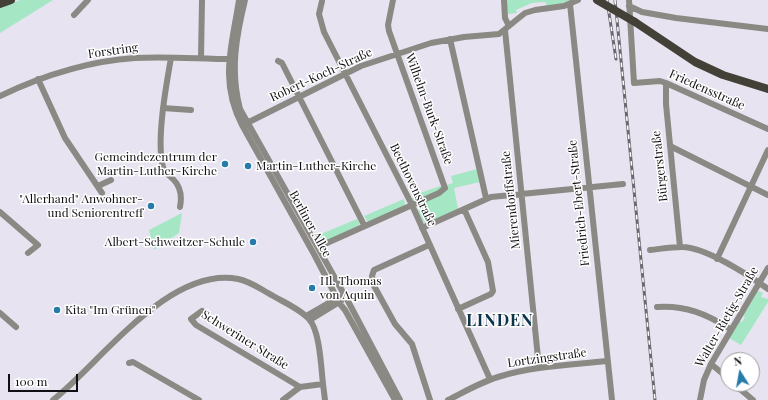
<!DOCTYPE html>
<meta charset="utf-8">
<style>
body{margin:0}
#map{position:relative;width:768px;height:400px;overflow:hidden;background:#e7e3f0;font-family:"Playfair Display",serif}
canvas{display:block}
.north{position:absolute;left:720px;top:352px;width:40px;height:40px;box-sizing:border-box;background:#fff;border:1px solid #9f9fa1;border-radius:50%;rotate:349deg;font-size:11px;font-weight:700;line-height:16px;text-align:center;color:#100f13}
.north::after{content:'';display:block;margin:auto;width:14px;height:18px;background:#277bab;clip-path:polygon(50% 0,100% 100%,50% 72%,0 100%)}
.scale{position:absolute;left:8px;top:374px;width:70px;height:18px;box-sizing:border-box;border:2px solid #100f13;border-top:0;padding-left:5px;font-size:12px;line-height:14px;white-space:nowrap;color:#100f13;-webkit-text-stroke:3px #fff;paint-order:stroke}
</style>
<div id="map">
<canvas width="768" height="400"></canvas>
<div class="north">N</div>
<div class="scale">100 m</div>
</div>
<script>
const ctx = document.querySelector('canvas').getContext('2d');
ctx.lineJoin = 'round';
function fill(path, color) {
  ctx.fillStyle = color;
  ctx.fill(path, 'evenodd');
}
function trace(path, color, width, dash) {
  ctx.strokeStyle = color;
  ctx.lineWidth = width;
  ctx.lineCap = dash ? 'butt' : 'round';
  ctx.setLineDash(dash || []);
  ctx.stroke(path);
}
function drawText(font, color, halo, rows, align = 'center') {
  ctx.font = font + ' "Playfair Display",serif';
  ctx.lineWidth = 3;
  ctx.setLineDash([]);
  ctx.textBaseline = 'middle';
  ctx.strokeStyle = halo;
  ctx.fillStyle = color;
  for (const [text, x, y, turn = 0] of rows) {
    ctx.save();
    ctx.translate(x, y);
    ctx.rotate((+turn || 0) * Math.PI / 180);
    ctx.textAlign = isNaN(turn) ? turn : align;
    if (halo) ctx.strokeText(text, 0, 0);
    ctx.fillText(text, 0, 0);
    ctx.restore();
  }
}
const green = new Path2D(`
 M20,0H53L0,33V8Z
 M507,0H571L559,5L547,6L545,2L532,3L516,10L517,13L507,14Z
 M477,169L480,182L454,188L458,209L426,223L423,222L418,211L421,204L414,203L412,199L414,195L446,184V185L453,183L451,176Z
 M404,199L405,205L370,221H367L364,216Z
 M182,213L179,233L154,250L149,230Z
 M357,219L360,224L358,226L322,243L319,242L316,236Z
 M759,291L763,293L761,297L768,299V302L741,345L729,338L739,321L742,322L745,317L743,316L757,292Z`);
const minor = new Path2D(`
 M239,0C232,46 219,81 242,125L315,256L340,304L345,310L395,400
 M245,0C236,37 230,71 240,109L349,303L400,400
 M504,0L505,18L509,26
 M629,0L634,83L660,81L666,83L768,129
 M322,1L319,14L324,32L412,205L490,379
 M570,4L612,400
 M629,6L642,12L676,18L768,29
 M74,15L88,0
 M505,30L539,368
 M450,39L486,198
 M171,58C166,86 156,141 163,167C165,173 169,175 173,179C181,187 182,197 180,207
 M201,58L202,0
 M278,61L282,63L364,225
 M38,79L65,138L102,193
 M666,83V104L680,247
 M0,96C42,76 88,61 135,58C167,56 200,59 232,59
 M163,108L191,110
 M245,124L361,66L431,43L464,37L499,34L525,13L535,10L564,6L578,0
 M670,146L768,195
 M98,186L111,180
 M0,212L38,245L28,253
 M422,228L491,197L623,184
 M429,245L374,270L372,276L373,284L395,324L412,344L430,400
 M318,247L439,193L445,188L389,31L388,25L393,0
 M650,250C660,249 671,247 682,247C705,247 749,275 768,289
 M717,259L768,150
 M657,307C685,305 707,314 730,329
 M458,309L491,294L493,291L488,262L464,209
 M202,311L191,319L196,325L300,387
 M0,313L16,327
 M306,316L339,297
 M310,320L341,301
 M129,363L133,362L199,400
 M711,364L728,378
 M323,384L325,400
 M734,384L753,400
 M53,400C101,362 169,266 238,279C249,281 259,288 268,293C281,301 299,308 309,319C320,331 321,367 323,384L300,387L283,400
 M448,400C464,392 481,382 498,377C533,366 571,365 607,361
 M700,400L704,380L711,364L768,268`);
const major = new Path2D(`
 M0,4L11,0
 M635,22L695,62L723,75L768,89`);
const rail = new Path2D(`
 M607,0L616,59
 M615,0L655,400`);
const majorBridge = new Path2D(`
 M597,0L635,22`);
const markers = [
 [225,164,4,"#277bab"],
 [248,166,4,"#277bab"],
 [151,206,4,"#277bab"],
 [253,242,4,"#277bab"],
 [312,288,4,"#277bab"],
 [57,310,4,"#277bab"]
];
const streetNames = [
 ["Forstring",113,51,-8],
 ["Robert-Koch-Straße",321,75,-25],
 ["Friedensstraße",707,90,24],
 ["Wilhelm-Burk-Straße",429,109,70],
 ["Bürgerstraße",660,166,-96],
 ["Beethovenstraße",413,185,64],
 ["Mierendorffstraße",511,200,-96],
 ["Friedrich-Ebert-Straße",579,203,-96],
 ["Berliner Allee",310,224,61],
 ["Walter-Rietig-Straße",727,317,-60],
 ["Schweriner Straße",245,340,32],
 ["Lortzingstraße",547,358,-8]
];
const poiNames = [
 ["Gemeindezentrum der",217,157],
 ["Martin-Luther-Kirche",217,171],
 ["Martin-Luther-Kirche",256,166,"left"],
 ["\"Allerhand\" Anwohner-",143,199],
 ["und Seniorentreff",143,213],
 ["Albert-Schweitzer-Schule",245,242],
 ["Hl. Thomas",320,281,"left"],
 ["von Aquin",320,295,"left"],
 ["Kita \"Im Grünen\"",65,310,"left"]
];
const districtNames = [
 ["LINDEN",500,321]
];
fill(green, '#a5e7c5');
trace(minor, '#8b8984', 6);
trace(major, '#434037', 8);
trace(rail, '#6b6870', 3);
trace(rail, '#fff', 1.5, [4.5]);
trace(majorBridge, '#434037', 8);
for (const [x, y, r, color] of markers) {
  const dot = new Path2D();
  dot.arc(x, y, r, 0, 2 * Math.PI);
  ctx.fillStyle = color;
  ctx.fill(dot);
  trace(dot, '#fff', 1.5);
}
drawText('12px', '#100f13', '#fff', streetNames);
drawText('12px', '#100f13', '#fff', poiNames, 'right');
ctx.letterSpacing = '1px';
drawText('bold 16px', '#0b334a', '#fff', districtNames);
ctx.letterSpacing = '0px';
</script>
